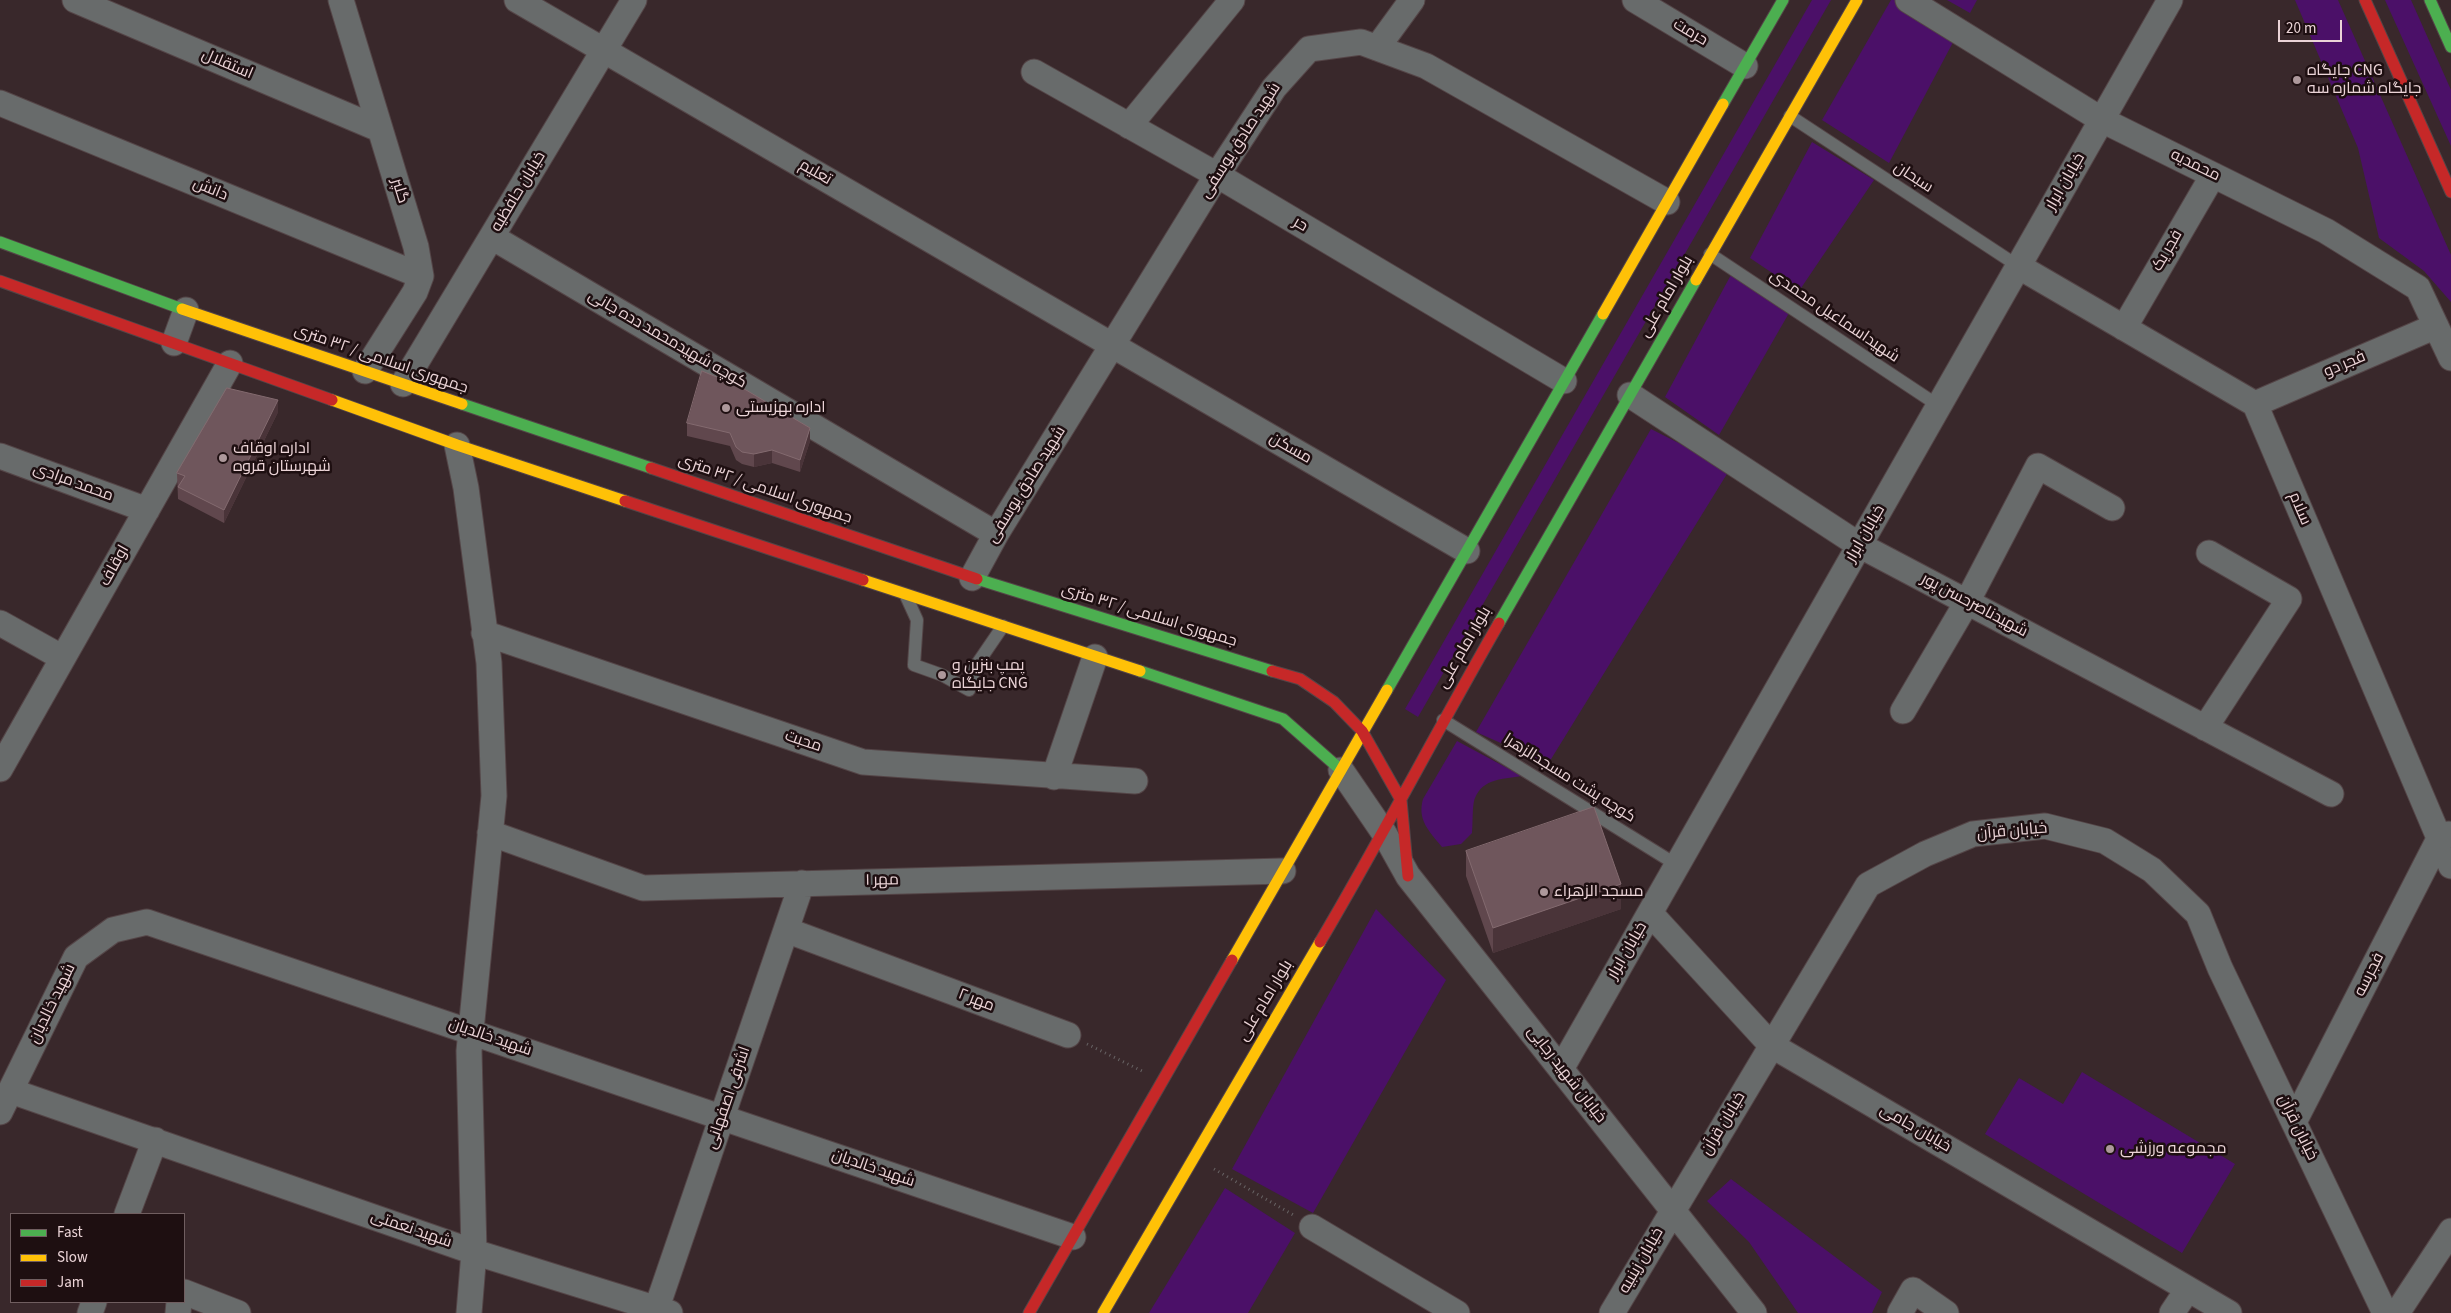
<!DOCTYPE html>
<meta charset="utf-8">
<style>
body{margin:0}
#map{position:relative;width:2451px;height:1313px;overflow:hidden;background:#39282b;font-family:"Source Sans 3",sans-serif}
canvas{display:block}
.legend{position:absolute;left:10px;top:1213px;width:175px;height:90px;box-sizing:border-box;background:#1e0f11;border:1px solid #705e60;margin:0;padding:6px 9px;list-style:none;font-size:15px;color:#ebd4d7}
.legend li{display:flex;align-items:center;gap:10px;height:25px}
.legend b{width:25px;border:1px solid #705e60}
.scale{position:absolute;left:2278px;top:20px;width:64px;height:22px;box-sizing:border-box;border:2px solid #ebd4d7;border-top:0;padding-left:6px;font-size:15px;line-height:18px;white-space:nowrap;color:#ebd4d7;-webkit-text-stroke:4px #1e0f11;paint-order:stroke}
</style>
<div id="map">
<canvas width="2451" height="1313"></canvas>
<ul class="legend">
<li><b style="height:6px;background:#4caf50"></b>Fast</li>
<li><b style="height:6px;background:#ffc107"></b>Slow</li>
<li><b style="height:6px;background:#c62828"></b>Jam</li>
</ul>
<div class="scale">20 m</div>
</div>
<script>
const ctx = document.querySelector('canvas').getContext('2d');
ctx.lineJoin = 'round';
function fill(path, color) {
  ctx.fillStyle = color;
  ctx.fill(path, 'evenodd');
}
function trace(path, color, width, dash) {
  ctx.strokeStyle = color;
  ctx.lineWidth = width;
  ctx.lineCap = dash ? 'butt' : 'round';
  ctx.setLineDash(dash || []);
  ctx.stroke(path);
}
function drawText(font, color, halo, rows, align = 'center') {
  ctx.font = font + ' "Source Sans 3",Cairo,sans-serif';
  ctx.lineWidth = 5;
  ctx.setLineDash([]);
  ctx.textBaseline = 'middle';
  ctx.strokeStyle = halo;
  ctx.fillStyle = color;
  for (const [text, x, y, turn = 0] of rows) {
    ctx.save();
    ctx.translate(x, y);
    ctx.rotate((+turn || 0) * Math.PI / 180);
    ctx.textAlign = isNaN(turn) ? turn : align;
    if (halo) ctx.strokeText(text, 0, 0);
    ctx.fillText(text, 0, 0);
    ctx.restore();
  }
}
const green = new Path2D(`
 M1812,0H1831L1418,717L1405,709Z
 M1891,0H1901L1959,31L1889,163L1822,120Z
 M1947,0H1977L1970,13Z
 M2295,0H2338L2451,255V302L2424,271L2379,238L2358,148Z
 M2385,0H2411L2451,90V146Z
 M1812,142L1874,180L1799,291L1750,258Z
 M1732,273L1789,313L1719,435L1665,397Z
 M1651,429L1730,469L1548,764L1476,732Z
 M1457,741L1522,776C1504,779 1483,778 1475,798C1472,804 1473,825 1472,833L1461,844L1442,847C1429,831 1417,820 1423,799Z
 M1376,909L1446,980L1313,1213L1232,1169Z
 M2082,1072L2235,1164L2182,1253L1985,1134L2019,1078L2063,1104Z
 M1731,1179L1882,1292L1872,1313H1798L1749,1242L1707,1201Z
 M1225,1188L1295,1233L1248,1313H1149Z`);
const path = new Path2D(`
 M1087,1044L1142,1071
 M1214,1169L1295,1216`);
const lane = new Path2D(`
 M1790,116L2018,266
 M1710,254L1939,406
 M906,596L917,620L914,665L942,675L969,690L975,667L1003,626
 M1443,720L1677,865`);
const street = new Path2D(`
 M75,0L379,129
 M341,0L416,247L421,276L415,292L365,371
 M517,0L1467,551
 M1635,0L1745,66
 M1908,0L2102,120L2326,231L2418,288L2451,358
 M1377,48L1412,0
 M1034,72L1217,175L1564,381
 M0,103L421,276
 M1129,126L1232,0
 M492,237L996,534
 M2018,266L2255,404L2451,866
 M2124,328L2213,175
 M174,343L186,310
 M403,384L634,0
 M1630,395L1859,545L2331,794
 M2255,404L2436,326
 M457,445L466,488L489,663L494,796L469,1051L474,1252L469,1313
 M0,456L147,510
 M972,578L996,534L1217,175L1274,88L1309,49L1361,42L1426,66L1667,202
 M0,623L63,658
 M484,633L863,762L1135,781
 M1903,711L1967,602L2038,466L2112,508
 M2205,728L2289,599L2209,553
 M0,769L230,363
 M1341,770L1384,833L1408,876L1754,1313
 M1054,777L1095,657
 M490,833L643,888L1283,871
 M1650,913L1771,1045L2188,1289L2172,1313
 M786,930L1068,1035
 M1561,1069L2170,0
 M11,1091L474,1252L670,1313
 M0,1112L76,957L113,930L147,922L1073,1237
 M2294,1122L2439,839L2449,834
 M127,1214L155,1140
 M1312,1227L1457,1313
 M2188,1289L2229,1313
 M184,1292L238,1313
 M90,1313L94,1302
 M178,1313L179,1302
 M655,1313L802,883
 M1612,1313L1868,885L1925,854L1973,834L2045,826L2105,841L2152,870L2198,914L2220,968L2385,1313
 M1900,1313L1913,1290L1946,1313
 M2397,1313L2451,1231`);
const fast = new Path2D(`
 M2430,0L2451,47
 M1723,104L1783,0
 M0,242L182,309
 M462,404L651,468
 M977,579L1272,671
 M1499,623L1696,280
 M1140,671L1283,719L1341,770
 M1387,690L1603,314`);
const slow = new Path2D(`
 M1696,280L1857,0
 M182,309L462,404
 M1603,314L1723,104
 M332,400L457,445L625,501
 M863,580L1140,671
 M1232,960L1387,690
 M1103,1313L1320,942`);
const jam = new Path2D(`
 M2365,0L2451,192
 M0,281L332,400
 M651,468L977,579
 M625,501L863,580
 M1272,671L1300,679L1334,702L1362,731L1401,800L1408,876
 M1320,942C1382,837 1438,729 1499,623
 M1029,1313L1232,960`);
const wall = new Path2D(`
 M278,412L224,523L178,499L177,473Z
 M687,423L810,441L800,472L772,463L754,467L742,464L736,460L730,446L687,436Z
 M1466,851L1621,909L1493,953L1466,876Z`);
const shadedWall = new Path2D(`
 M278,400V412L224,523V510Z
 M810,428V441L800,472V460Z
 M772,450V463L754,467V454Z
 M1621,884V909L1493,953V928Z`);
const building = new Path2D(`
 M702,371L741,387L810,428L800,460L772,450L754,454L742,452L736,447L730,433L687,423Z
 M227,388L278,400L224,510L178,487L185,476L177,473Z
 M1594,807L1621,884L1493,928L1466,851Z`);
const markers = [
 [2297,80,5,"#ad989b"],
 [726,408,5,"#ad989b"],
 [223,458,5,"#ad989b"],
 [942,675,5,"#ad989b"],
 [1544,892,5,"#ad989b"],
 [2110,1149,5,"#ad989b"]
];
const streetNames = [
 ["حرمت",1690,33,31],
 ["استقلال",227,65,23],
 ["شهید صادق یوسفی",1241,141,-57],
 ["محمدیه",2195,166,26],
 ["تعلیم",815,173,30],
 ["سبحان",1913,178,33],
 ["خیابان ابرار",2066,182,-60],
 ["دانش",210,190,22],
 ["گلپر",399,191,73],
 ["خیابان حافظیه",519,192,-59],
 ["حر",1300,225,31],
 ["فجر یک",2168,251,-60],
 ["بلوار امام علی",1667,297,-60],
 ["شهیداسماعیل محمدی",1834,317,34],
 ["کوچه شهیدمحمد دده جانی",667,340,30],
 ["جمهوری اسلامی / ۳۲ متری",381,360,19],
 ["فجر دو",2345,365,-23],
 ["مسکن",1290,449,30],
 ["محمد مرادی",73,483,20],
 ["شهید صادق یوسفی",1027,485,-58],
 ["جمهوری اسلامی / ۳۲ متری",765,490,19],
 ["سلام",2299,509,67],
 ["خیابان ابرار",1866,534,-60],
 ["اوقاف",115,566,-61],
 ["شهیدناصرحسن پور",1974,606,28],
 ["جمهوری اسلامی / ۳۲ متری",1149,616,17],
 ["بلوار امام علی",1465,648,-60],
 ["محبت",803,742,19],
 ["کوچه پشت مسجدالزهرا",1569,779,32],
 ["خیابان قرآن",2012,832,-5],
 ["مهر ۱",882,881,-1],
 ["خیابان ابرار",1628,951,-60],
 ["فجرسه",2370,975,-63],
 ["مهر ۲",976,1001,21],
 ["بلوار امام علی",1266,1001,-59],
 ["شهید خالدیان",53,1004,-64],
 ["شهید خالدیان",490,1038,19],
 ["خیابان شهید رجایی",1566,1075,52],
 ["اشرفی اصفهانی",729,1098,-71],
 ["خیابان قرآن",1724,1124,-59],
 ["خیابان قرآن",2297,1128,64],
 ["خیابان جامی",1915,1129,30],
 ["شهید خالدیان",873,1169,19],
 ["شهید نعمتی",411,1230,19],
 ["خیابان زینبیه",1642,1261,-60]
];
const poiNames = [
 ["جایگاه CNG",2307,71],
 ["جایگاه شماره سه",2307,89],
 ["اداره بهزیستی",736,408],
 ["اداره اوقاف",233,449],
 ["شهرستان قروه",233,467],
 ["پمپ بنزین و",952,666],
 ["جایگاه CNG",952,684],
 ["مسجد الزهراء",1554,892],
 ["مجموعه ورزشی",2120,1149]
];
fill(green, '#4b1068');
trace(lane, '#544547', 14);
trace(street, '#544547', 27);
trace(fast, '#544547', 13);
trace(slow, '#544547', 13);
trace(jam, '#544547', 13);
trace(path, '#686465', 3, [1, 4]);
trace(lane, '#686b6b', 12);
trace(street, '#686b6b', 25);
trace(fast, '#4caf50', 11);
trace(slow, '#ffc107', 11);
trace(jam, '#c62828', 11);
fill(wall, '#60474d');
fill(shadedWall, '#4a3439');
fill(building, '#6f565c');
trace(building, '#836a6f', 1);
for (const [x, y, r, color] of markers) {
  const dot = new Path2D();
  dot.arc(x, y, r, 0, 2 * Math.PI);
  ctx.fillStyle = color;
  ctx.fill(dot);
  trace(dot, '#1e0f11', 2);
}
drawText('16px', '#ebd4d7', '#1e0f11', streetNames);
drawText('16px', '#ebd4d7', '#1e0f11', poiNames, 'left');
</script>
